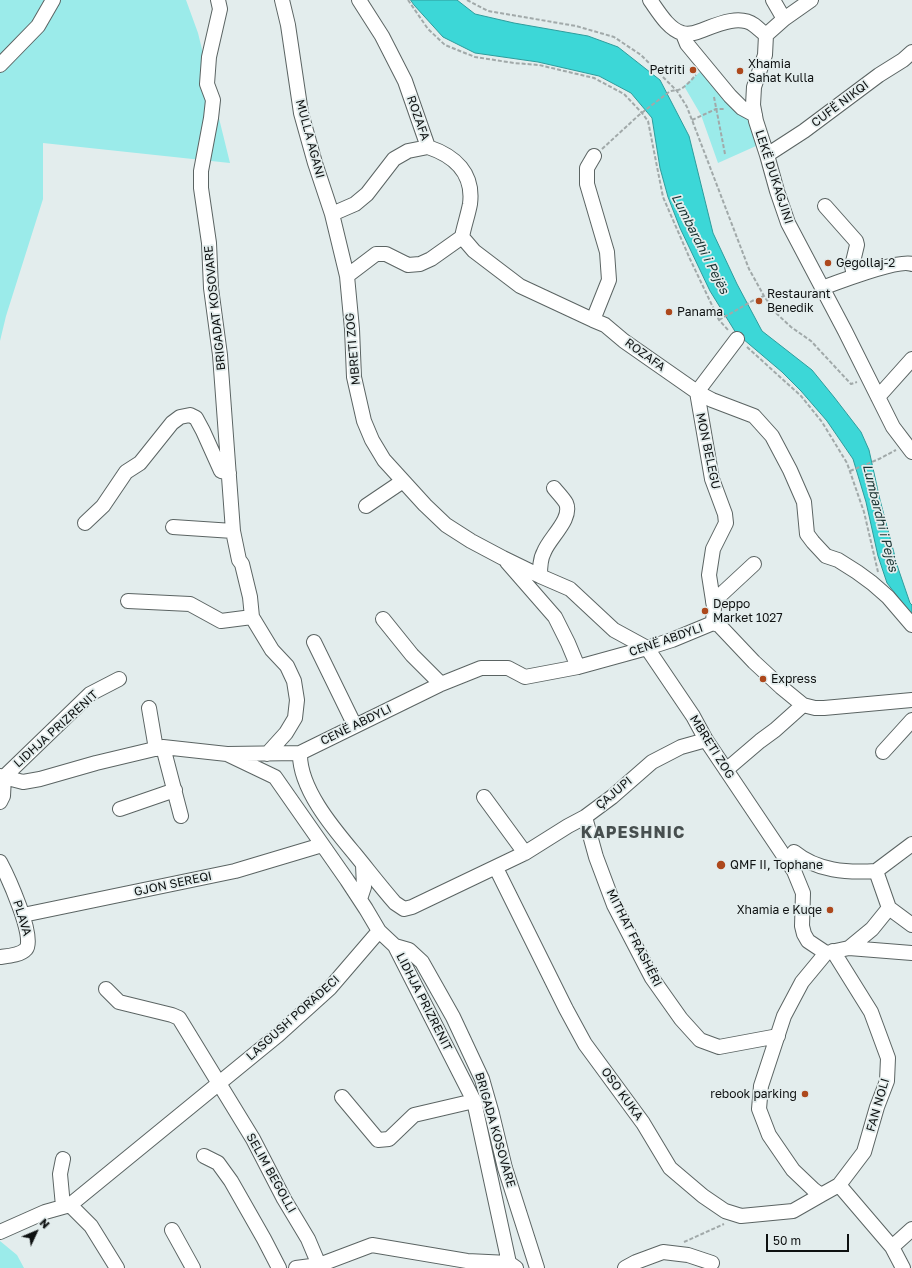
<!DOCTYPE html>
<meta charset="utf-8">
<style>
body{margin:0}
#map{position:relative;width:912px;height:1268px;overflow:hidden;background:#e3eded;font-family:"Golos Text",sans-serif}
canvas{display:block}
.north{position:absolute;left:16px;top:1212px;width:40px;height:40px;-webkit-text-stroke:3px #e3eded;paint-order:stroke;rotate:46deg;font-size:11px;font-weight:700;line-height:16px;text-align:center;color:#0e1111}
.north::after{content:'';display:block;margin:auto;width:14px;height:18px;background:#0e1111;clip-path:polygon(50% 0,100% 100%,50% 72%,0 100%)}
.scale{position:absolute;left:766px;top:1234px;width:83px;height:18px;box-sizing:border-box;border:2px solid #0e1111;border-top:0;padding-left:5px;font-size:12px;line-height:14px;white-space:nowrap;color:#0e1111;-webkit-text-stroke:3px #e3eded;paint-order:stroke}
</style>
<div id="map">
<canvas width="912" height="1268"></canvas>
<div class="north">N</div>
<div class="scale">50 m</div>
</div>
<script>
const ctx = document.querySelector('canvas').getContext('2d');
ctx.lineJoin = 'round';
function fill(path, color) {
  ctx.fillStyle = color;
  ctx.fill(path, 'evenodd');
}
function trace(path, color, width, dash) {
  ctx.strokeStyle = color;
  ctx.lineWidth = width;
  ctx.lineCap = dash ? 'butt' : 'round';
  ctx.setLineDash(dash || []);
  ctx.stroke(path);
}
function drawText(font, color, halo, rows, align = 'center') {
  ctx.font = font + ' "Golos Text",sans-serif';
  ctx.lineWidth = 3.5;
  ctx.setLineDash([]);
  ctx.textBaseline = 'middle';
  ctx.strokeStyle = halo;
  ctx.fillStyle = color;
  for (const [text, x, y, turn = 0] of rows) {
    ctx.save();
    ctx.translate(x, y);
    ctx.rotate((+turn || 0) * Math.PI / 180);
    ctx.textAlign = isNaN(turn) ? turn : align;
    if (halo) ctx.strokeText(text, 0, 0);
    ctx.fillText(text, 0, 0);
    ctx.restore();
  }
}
const green = new Path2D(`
 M0,0H186L198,33L230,163L43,143V199L6,316L0,341Z
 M701,71L748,111L756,146L718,163L701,115L684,86Z
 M0,1241L17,1255L24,1268H0Z`);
const water = new Path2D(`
 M411,0H457L475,14L514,23L588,36L618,47L660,80L689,136L713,233L737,284L762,331L812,370L834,397L861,432L869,450L880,500L898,568L910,603L912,605V615L887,583L878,556L866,502L853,459L827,421L801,391L782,372L736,333L710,291L680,228L668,197L660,168L652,118L631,93L599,76L538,62L475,53L443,37L414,5Z`);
const path = new Path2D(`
 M408,0L428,29L445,45L475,57L514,63L539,65L594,78L624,94L642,113L648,121L663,197L690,259L719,320L729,331
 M467,0L488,11L576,26L614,37L641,55L677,91L687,107L749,269L764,296L776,313L791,327L811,341L851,384L857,382
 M714,97L725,154
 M692,120L716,109H725
 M602,149L639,115L669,92C672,90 675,91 678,90C685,88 691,80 696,75
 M719,320L752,301L764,296
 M747,347L801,396L822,422L847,463L864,512L878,572
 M850,471L879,459L896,450
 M684,1242L724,1224`);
const minor = new Path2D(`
 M218,0L220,9L209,57L207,84L213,100L211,118L201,171V188L209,243L211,288L220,355L233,531L239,560L242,564L250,597L252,617L272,650L287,666L294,681L297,700L295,718L286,733L267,754
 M282,0L288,25L301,113L315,163L332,214L347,276L352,329L354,377L364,421L372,440L384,460L425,505L446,525L471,541L503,558L540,576L570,589L614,630L647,648L693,716L706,740L794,871L803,893L802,926L804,934L808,941L826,953L849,948L912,953
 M359,0L382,36L405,81L428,147C455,156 474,173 470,204C468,215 464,226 462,237L474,251L520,286L593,320
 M650,0C658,11 668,29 682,33C688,35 695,33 700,31C716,25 739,14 754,25C758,28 762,32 766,35L765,55L754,87L753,105L756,121L767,155L777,191L788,223L845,331L893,427L912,452
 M773,0L784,19
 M683,34L687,44L730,96L742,108L755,115
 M766,35L784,19L811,0
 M0,65L38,26L53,0
 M767,155L804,131L879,75L903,60L912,52
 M594,156L587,168V184L607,252L609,280L593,320L605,325L624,341L697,392L712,400L754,416L772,436L790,470L804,502L807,534L813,542L826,556L838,560L857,572L872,583L888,597L912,625
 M825,206L856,241L857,245L852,266L854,276
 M332,214L355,204L367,194L394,159L408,151L428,147
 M347,276L376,254H386L408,265L420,264L431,259L462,237
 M822,288C838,282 899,259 912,264
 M697,392L712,479L725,514L726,523L713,549L709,575L714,607L713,623
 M697,392L737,339
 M878,397L912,359
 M366,506L403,481
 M85,523L103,506L126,472L140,463L172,423L180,417L190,415L196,418L203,431L221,471L229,473
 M173,527L233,531
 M507,562L555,617L568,643L578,667
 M540,576C540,568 540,559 544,552C549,538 573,519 566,503C563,498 558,493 554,488
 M128,601L190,604L221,621L252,617
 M713,602L754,564
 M383,619L412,655L441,684
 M314,642L355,726
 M149,708L156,749
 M163,747L181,816
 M883,752L912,720
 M300,753C299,788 333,828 354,853C368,870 381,887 395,903L404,909L412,907L525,853L568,826L585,817L612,797L652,762L681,747L706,740
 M229,755L275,777L347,880L366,909L379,931L395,946L474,1101L509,1263
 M726,770L760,741L775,730L803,705
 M0,776L23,782L40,779L96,763L163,747L227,754L300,753L441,684L481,668H508L525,677L578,667L647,648L672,640L713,623L719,625L754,662L781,687L803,705L815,708H824L912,700
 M4,777L90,694L119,679
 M484,797L525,853
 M0,802L3,796L4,777
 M120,809L175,790
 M585,817L596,857L614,905L652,978L681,1019L700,1040L719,1047L778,1036
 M794,852C817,871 847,873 876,871
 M0,862C7,875 36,938 26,949C21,955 8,956 0,957
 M496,868L566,1009L585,1044L643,1123L670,1168L703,1196L725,1211L741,1216L793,1211L821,1195
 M876,871L912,844
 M876,871L889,908
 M360,899L364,887L363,865
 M889,908L912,925
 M23,915L235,871L322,845
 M395,946L409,950L422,962L453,1017L482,1079L492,1114L505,1168L537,1268
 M849,948L872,929L889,908
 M826,953L802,982L784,1016L761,1086L759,1109L769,1135L793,1170L814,1190L821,1195L839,1185L864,1152L877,1107L887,1081L888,1058L871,1012L833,951
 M106,989L119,1002L172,1015L179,1018L253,1139L284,1199L308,1239L319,1265
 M342,1097L378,1140L389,1139L414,1115L474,1101
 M204,1156L218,1163L231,1181L264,1239L279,1268
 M839,1185L892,1247L903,1268
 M70,1205L91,1226L117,1268
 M63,1206L60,1174L63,1159
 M172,1230L193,1268
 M0,1232L45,1212L70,1205L278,1035L330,988L379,931
 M892,1247L912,1229
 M296,1268L319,1265L372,1245L467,1261L509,1263L516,1268
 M625,1268L636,1262L663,1252L688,1255L712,1263`);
const markers = [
 [693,70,4,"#ad481c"],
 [740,71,4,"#ad481c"],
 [828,263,4,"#ad481c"],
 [759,301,4,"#ad481c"],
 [669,312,4,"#ad481c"],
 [705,611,4,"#ad481c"],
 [763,679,4,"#ad481c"],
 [721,865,5,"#ad481c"],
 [830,910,4,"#ad481c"],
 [805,1094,4,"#ad481c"]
];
const poiNames = [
 ["Xhamia",748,64],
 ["Sahat Kulla",748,78],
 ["Petriti",685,70,"right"],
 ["Gegollaj-2",836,263],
 ["Restaurant",767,294],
 ["Benedik",767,308],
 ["Panama",677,312],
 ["Deppo",713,604],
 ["Market 1027",713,618],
 ["Express",771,679],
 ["QMF II, Tophane",730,865],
 ["Xhamia e Kuqe",822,910,"right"],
 ["rebook parking",797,1094,"right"]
];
const streetNames = [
 ["CUFË NIKQI",840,104,-37],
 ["ROZAFA",418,118,71],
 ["MULLA AGANI",310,139,75],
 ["LEKË DUKAGJINI",774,177,72],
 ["BRIGADAT KOSOVARE",215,308,-96],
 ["MBRETI ZOG",353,349,-95],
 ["ROZAFA",645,355,36],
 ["MON BELEGU",708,451,78],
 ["CENË ABDYLI",666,640,-19],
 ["CENË ABDYLI",356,725,-26],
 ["LIDHJA PRIZRENIT",56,729,-42],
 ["MBRETI ZOG",712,747,58],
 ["ÇAJUPI",614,793,-40],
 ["GJON SEREQI",173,884,-12],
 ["PLAVA",22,918,73],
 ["MITHAT FRASHËRI",634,938,63],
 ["LIDHJA PRIZRENIT",424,1002,63],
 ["LASGUSH PORADECI",293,1018,-42],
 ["OSO KUKA",622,1094,54],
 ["FAN NOLI",878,1105,-74],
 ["BRIGADA KOSOVARE",495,1130,74],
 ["SELIM BEGOLLI",271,1173,61]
];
const waterNames = [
 ["Lumbardhi i Pejës",700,244,63],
 ["Lumbardhi i Pejës",880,518,76]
];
const districtNames = [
 ["KAPESHNIC",633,833]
];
fill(green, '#9bebea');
fill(water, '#3cd7d7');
trace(water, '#2e9c9c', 1);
trace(minor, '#5b6463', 16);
trace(path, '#a1a9a9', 2, [4, 2]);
trace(minor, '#fff', 14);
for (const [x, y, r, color] of markers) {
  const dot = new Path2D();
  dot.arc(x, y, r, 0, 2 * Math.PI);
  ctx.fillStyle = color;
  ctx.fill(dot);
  trace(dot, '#e3eded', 1.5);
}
drawText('12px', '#0e1111', '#e3eded', poiNames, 'left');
drawText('12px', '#0e1111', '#e3eded', streetNames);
drawText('italic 13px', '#193231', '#e3eded', waterNames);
ctx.letterSpacing = '1px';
drawText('bold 16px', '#474f4f', '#e3eded', districtNames);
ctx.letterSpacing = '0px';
</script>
